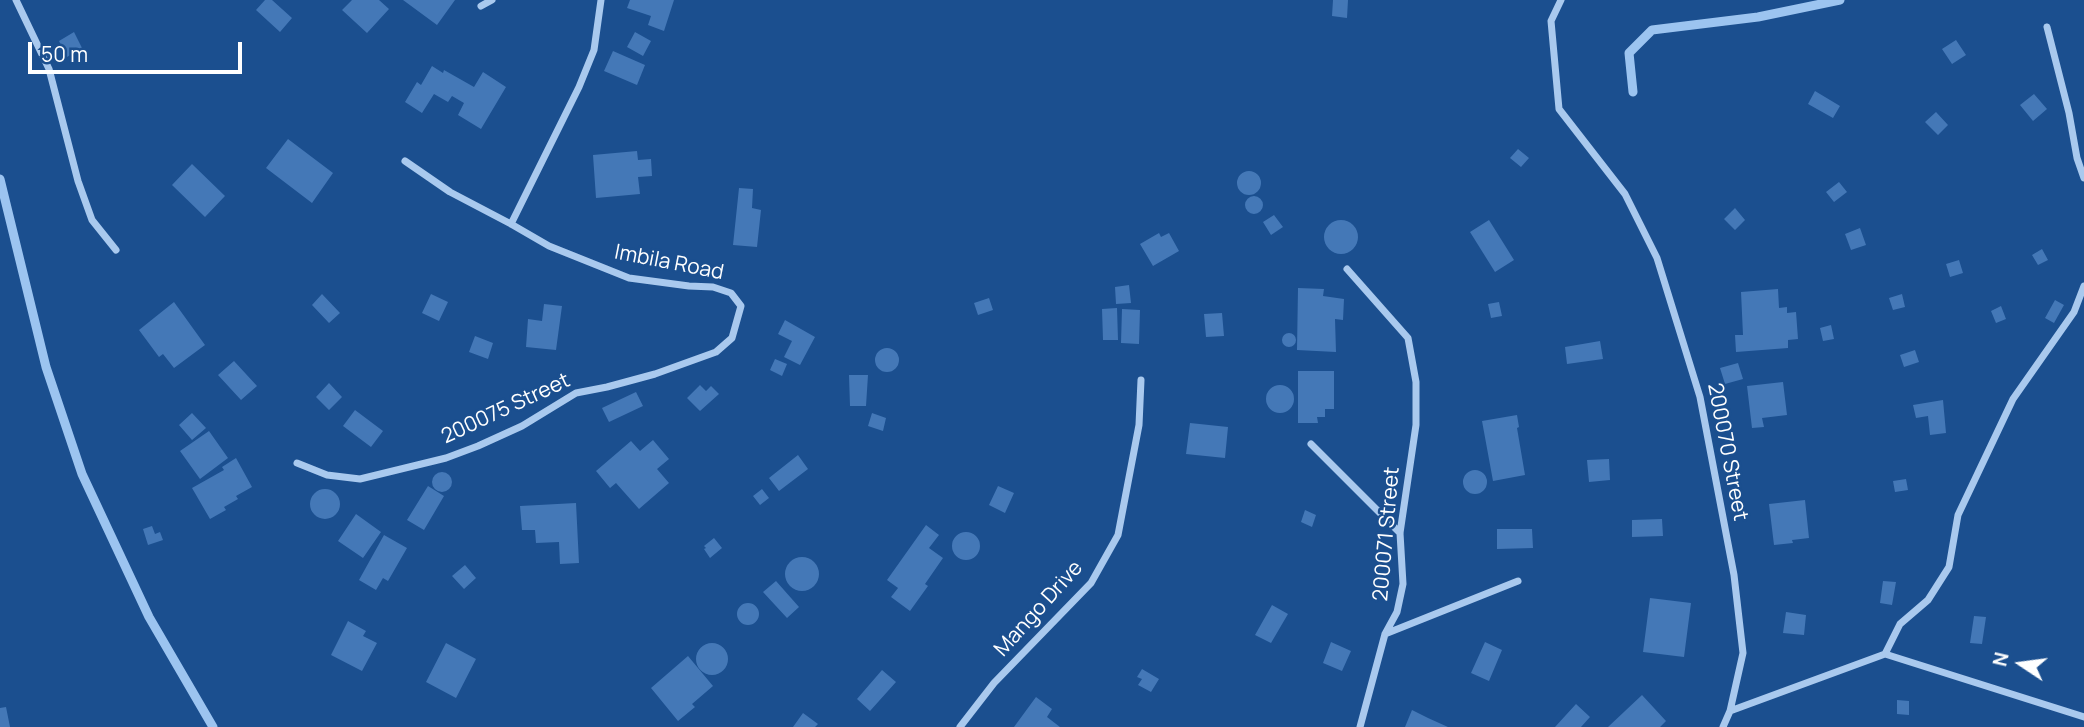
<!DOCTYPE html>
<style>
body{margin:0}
#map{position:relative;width:2084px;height:727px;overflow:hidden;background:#1b4f8f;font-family:Manrope,sans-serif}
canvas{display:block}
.north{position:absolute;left:1986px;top:629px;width:70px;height:70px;-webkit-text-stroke:5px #1b4f8f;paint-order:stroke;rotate:283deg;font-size:19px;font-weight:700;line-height:28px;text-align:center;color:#fff}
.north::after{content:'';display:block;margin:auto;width:24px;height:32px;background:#fff;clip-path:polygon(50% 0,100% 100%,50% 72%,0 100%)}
.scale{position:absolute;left:28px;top:42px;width:214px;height:32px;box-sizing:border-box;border:4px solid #fff;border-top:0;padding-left:9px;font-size:21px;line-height:24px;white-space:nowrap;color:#fff;-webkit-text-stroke:5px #1b4f8f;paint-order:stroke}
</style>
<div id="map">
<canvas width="2084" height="727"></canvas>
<div class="north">N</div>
<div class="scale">50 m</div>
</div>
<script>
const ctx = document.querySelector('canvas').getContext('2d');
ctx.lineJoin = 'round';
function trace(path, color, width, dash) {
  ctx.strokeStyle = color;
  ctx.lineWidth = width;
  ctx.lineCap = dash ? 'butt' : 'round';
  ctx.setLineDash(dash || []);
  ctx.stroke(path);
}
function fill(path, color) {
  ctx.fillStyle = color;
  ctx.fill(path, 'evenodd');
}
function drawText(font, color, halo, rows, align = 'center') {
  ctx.font = font + ' Manrope,sans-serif';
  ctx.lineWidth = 5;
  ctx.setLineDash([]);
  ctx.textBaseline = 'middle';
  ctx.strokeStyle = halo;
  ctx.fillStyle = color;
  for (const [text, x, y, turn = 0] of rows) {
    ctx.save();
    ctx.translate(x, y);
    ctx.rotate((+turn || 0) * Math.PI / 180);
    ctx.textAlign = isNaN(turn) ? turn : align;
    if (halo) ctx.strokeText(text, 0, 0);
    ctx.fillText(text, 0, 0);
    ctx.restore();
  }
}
const stream = new Path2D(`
 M1633,92L1629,53L1652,30L1758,17L1840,0
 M0,179L46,367L82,474L149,617L213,727`);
const building = new Path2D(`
 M265,0H272L292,18L280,32L256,10Z
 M352,0H379L389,9L367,33L342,10Z
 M403,0H455L437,25Z
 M630,0H674L664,31L648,25L651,16L627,8Z
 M1333,0H1348L1347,18L1332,16Z
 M74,32L82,48L67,57L59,41Z
 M635,32L651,41L643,56L627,47Z
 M1956,40L1966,55L1952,64L1942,49Z
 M613,51L645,65L637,85L604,71Z
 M432,66L443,73L444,70L474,87L483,72L506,87L481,129L458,115L464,103L452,96L448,102L434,94L422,113L405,102L417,82L421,85Z
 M1815,91L1840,106L1833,118L1808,104Z
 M2034,94L2047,109L2033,121L2020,105Z
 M1936,112L1948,125L1938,135L1925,122Z
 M288,139L333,173L312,203L266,168Z
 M1518,149L1529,158L1521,167L1510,158Z
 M637,151L638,160L651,159L652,176L638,177L640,194L596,198L593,155Z
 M192,164L225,196L205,217L172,185Z
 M1237 183a12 12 0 1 1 24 0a12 12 0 1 1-24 0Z
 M1839,182L1847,192L1834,202L1826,192Z
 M739,188L753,189L752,208L761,210L757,247L733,245Z
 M1245 205a9 9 0 1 1 18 0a9 9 0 1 1-18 0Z
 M1735,208L1745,220L1735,230L1724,219Z
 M1274,215L1283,227L1271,235L1263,222Z
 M1489,220L1514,260L1495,272L1470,232Z
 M1324 237a17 17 0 1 1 34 0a17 17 0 1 1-34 0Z
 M1860,228L1866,245L1851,250L1845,234Z
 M1159,233L1161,237L1169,233L1179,251L1153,266L1140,244Z
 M2042,249L2048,260L2038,265L2032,255Z
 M1959,260L1963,273L1950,277L1946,264Z
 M1129,285L1131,303L1116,304L1115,287Z
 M1298,288L1324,289L1323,296L1344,299L1343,320L1335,319L1336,352L1297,350Z
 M1778,289L1779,308L1787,307V313L1796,312L1798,339L1788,340V348L1736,352L1735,335H1743L1741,292Z
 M322,294L340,313L329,323L312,305Z
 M431,294L448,302L439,321L422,313Z
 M1902,294L1905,307L1893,310L1889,298Z
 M989,298L993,310L978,315L974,303Z
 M2055,300L2064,305L2054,323L2045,318Z
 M174,302L205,345L174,368L163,354L159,357L139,330Z
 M1499,302L1502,316L1491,318L1488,304Z
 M544,304L562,306L556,350L526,347L528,319L542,321Z
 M2001,306L2006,319L1996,323L1991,311Z
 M1117,308L1118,340H1103L1102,309Z
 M1122,309L1140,310L1139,344L1121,343Z
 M1222,313L1224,336L1206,337L1204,314Z
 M785,320L815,337L800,365L784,357L792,341L778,334Z
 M1831,325L1834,339L1823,341L1820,328Z
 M1282 340a7 7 0 1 1 14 0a7 7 0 1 1-14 0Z
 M475,336L493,343L488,359L469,352Z
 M1600,341L1603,359L1567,364L1565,347Z
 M875 360a12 12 0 1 1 24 0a12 12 0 1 1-24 0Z
 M1915,350L1919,362L1904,367L1900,355Z
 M775,359L787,364L782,376L770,370Z
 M234,361L257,386L241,400L218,375Z
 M1738,363L1743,379L1725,384L1720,368Z
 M1298,371H1334V409H1325V417H1317L1318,423H1298Z
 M849,375H868L866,406H850Z
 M1783,382L1787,415L1762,418L1764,427L1752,428L1747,386Z
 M329,383L342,397L329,410L316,397Z
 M1266 399a14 14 0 1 1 28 0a14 14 0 1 1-28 0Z
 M700,385L706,391L711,386L719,394L700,411L687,398Z
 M636,392L643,406L609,422L602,408Z
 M1943,400L1946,433L1930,435L1928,416L1916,418L1913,405Z
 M355,410L383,431L371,447L343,426Z
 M192,413L206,428L192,440L179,425Z
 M872,413L886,418L883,431L868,426Z
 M1517,415L1519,427L1517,428L1525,475L1493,481L1482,421Z
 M1190,423L1228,427L1225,458L1186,454Z
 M209,431L228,458L200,479L180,451Z
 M653,440L669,459L657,469L669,483L639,509L616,483L610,488L596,471L631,441L640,451Z
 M798,455L808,469L779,491L769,478Z
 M236,458L252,487L236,496L238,499L224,507L226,510L210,519L192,488L224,470L222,467Z
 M1609,459L1610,480L1589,482L1587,460Z
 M1463 482a12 12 0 1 1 24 0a12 12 0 1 1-24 0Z
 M432 482a10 10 0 1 1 20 0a10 10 0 1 1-20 0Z
 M1906,479L1908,490L1895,492L1893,481Z
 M428,486L444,496L424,530L407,520Z
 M998,486L1014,493L1005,513L989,505Z
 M310 504a15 15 0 1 1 30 0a15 15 0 1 1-30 0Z
 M762,489L769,498L760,505L753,496Z
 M1805,500L1809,538L1792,540L1793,543L1774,545L1769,504Z
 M576,503L579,563L560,564L559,542L536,543L535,530H522L520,506Z
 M1305,510L1316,515L1312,527L1301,522Z
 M356,514L381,532L363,558L338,541Z
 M1662,519L1663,536L1632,537V520Z
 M926,525L939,535L929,548L943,558L925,584L928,586L910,611L891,597L898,588L887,580Z
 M152,526L155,534L160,532L163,540L148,545L143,529Z
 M1497,529H1532L1533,548L1497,549Z
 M952 546a14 14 0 1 1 28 0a14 14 0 1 1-28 0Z
 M384,535L407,548L388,581L383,578L376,590L359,580Z
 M714,538L722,548L710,558L704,549L706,548L704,546Z
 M785 574a17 17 0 1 1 34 0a17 17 0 1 1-34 0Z
 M465,565L476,578L464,589L452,576Z
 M776,581L799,607L787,618L763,592Z
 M1883,581L1896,582L1892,605L1880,603Z
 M1650,598L1691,603L1684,657L1643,652Z
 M737 614a11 11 0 1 1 22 0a11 11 0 1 1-22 0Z
 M1272,605L1288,614L1271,643L1255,635Z
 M1786,612L1806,615L1804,635L1783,633Z
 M1974,616L1986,617L1982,644L1970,643Z
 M348,621L366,631L363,636L377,643L362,671L331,655Z
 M1331,642L1351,651L1342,671L1323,663Z
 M1485,642L1502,650L1489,681L1471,673Z
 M696 659a16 16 0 1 1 32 0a16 16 0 1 1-32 0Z
 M446,643L476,659L456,698L426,682Z
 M688,656L713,686L692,704L695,707L678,721L651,688Z
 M1142,669L1159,679L1151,692L1138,685L1142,679L1137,677Z
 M882,670L896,682L870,711L857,699Z
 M1642,695L1666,721L1660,727H1608Z
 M1036,697L1052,709L1047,717L1060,727H1014Z
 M1897,700L1909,701V715L1897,714Z
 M1576,704L1590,717L1581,727H1555Z
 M6,707L10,727H0V708Z
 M1412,710L1428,718L1448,727H1405Z
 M803,713L818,724L815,727H793Z`);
const minor = new Path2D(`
 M16,0L49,69L78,181L92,220L116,250
 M1561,0L1551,21L1559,109L1625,194L1657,258L1700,397L1734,575L1743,653L1730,711L1723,727
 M481,6L492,0
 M2047,27L2069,113L2077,158L2084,178
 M511,224L579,87L594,50L601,0
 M1347,269L1408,338L1416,382V425L1400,533L1403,584L1397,612L1385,634L1360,727
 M1311,444L1400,533
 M297,463L327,475L360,479L446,458L478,446L522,426L576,393L607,387L655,374L716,352L732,338L741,306L731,293L713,287L689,286L629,278L549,246L511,224L450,192L405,161
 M1385,634L1518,581
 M1885,654L1900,624L1928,600L1949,567L1958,515L2013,399L2074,312L2084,286
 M1730,711L1885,654L2084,717
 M960,727L994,683L1091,583L1118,535L1139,425L1141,380`);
const streetNames = [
 ["Imbila Road",669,263,11],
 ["200075 Street",506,409,-25],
 ["200070 Street",1727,452,79],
 ["200071 Street",1387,534,-85],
 ["Mango Drive",1039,609,-48]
];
trace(stream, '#9cc4f0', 9);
fill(building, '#4478b7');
trace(minor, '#a9c9ee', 7);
drawText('21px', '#fff', '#1b4f8f', streetNames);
</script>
